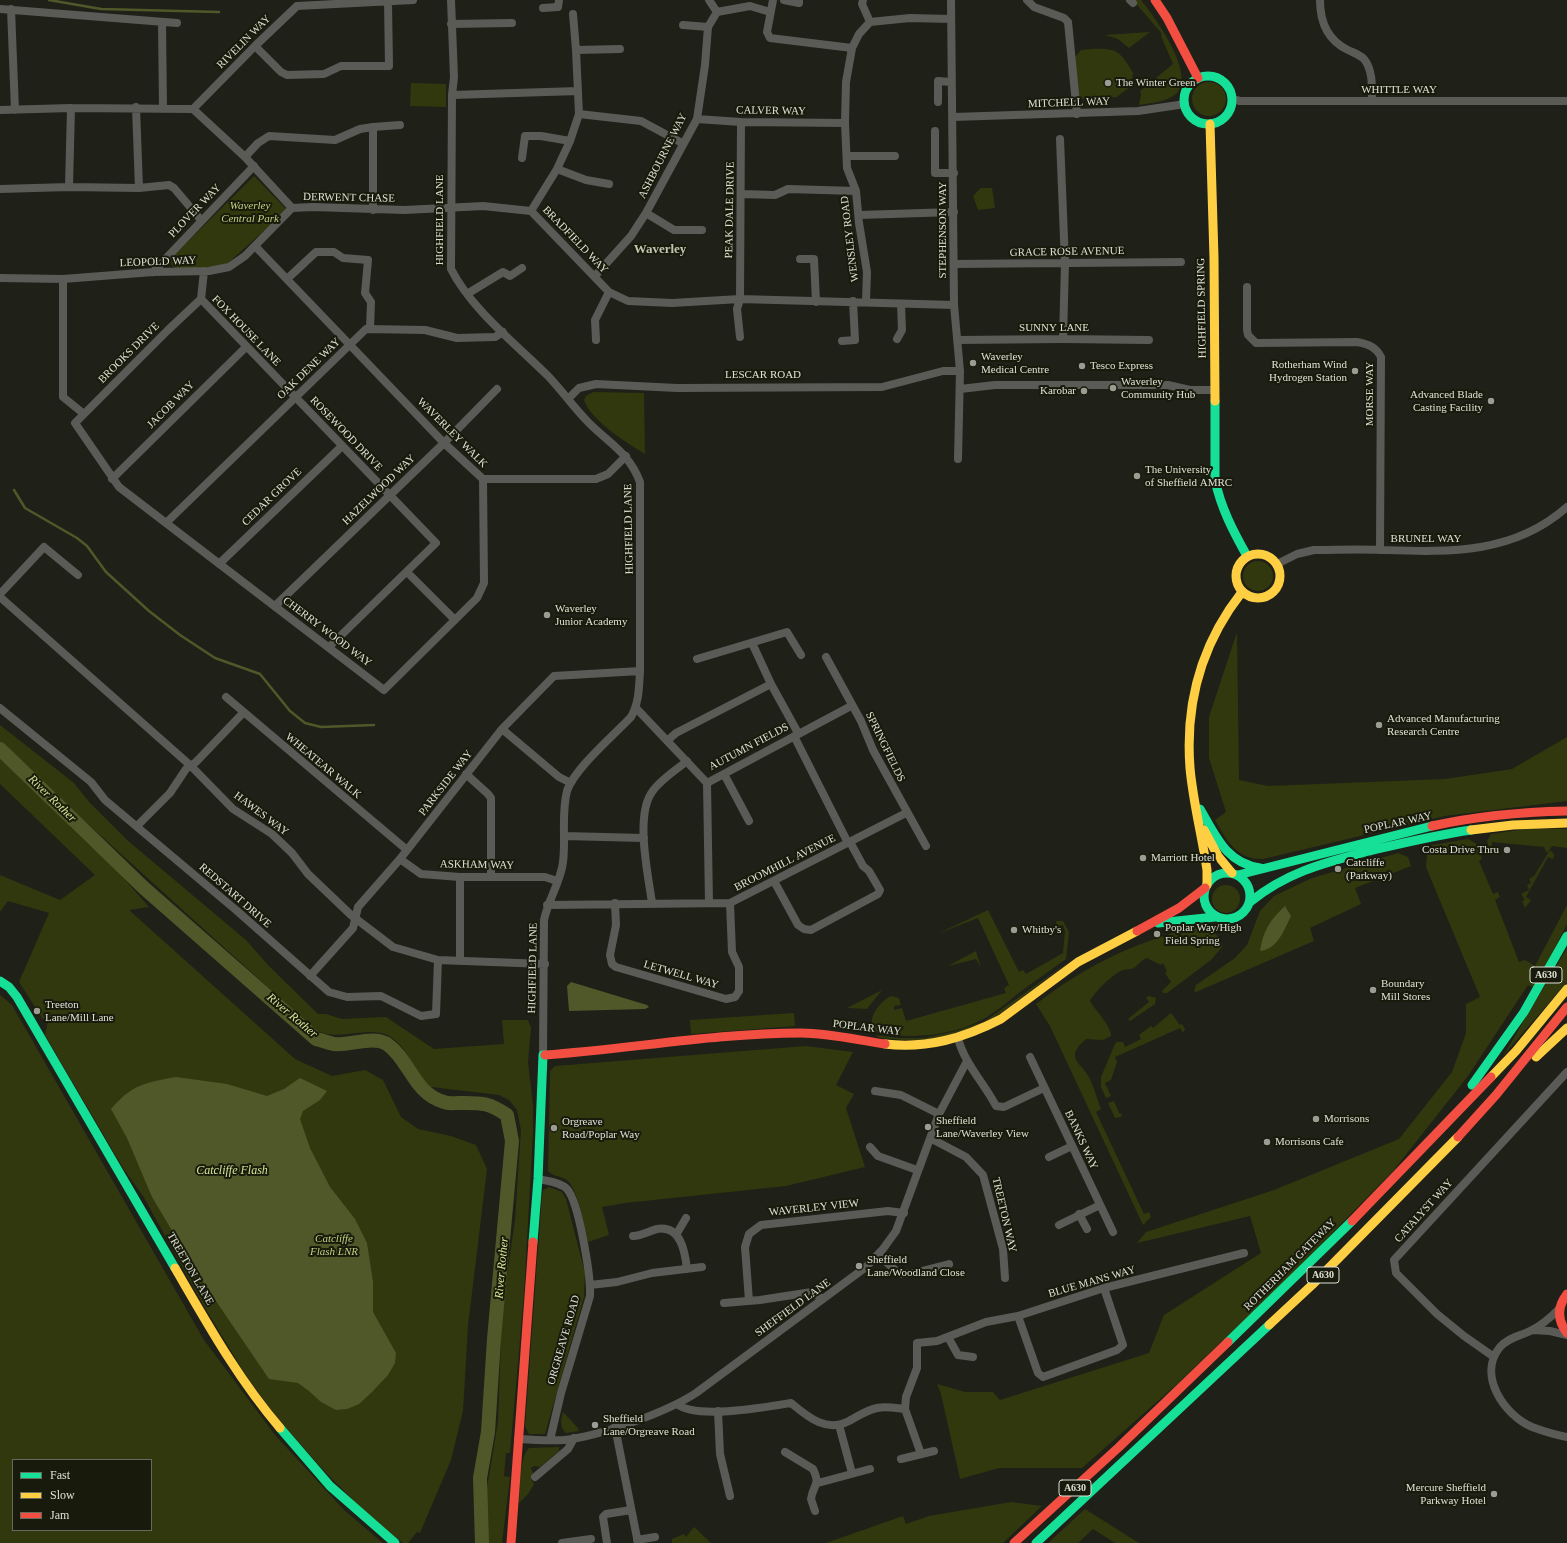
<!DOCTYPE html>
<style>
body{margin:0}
#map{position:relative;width:1567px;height:1543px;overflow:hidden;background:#1f2018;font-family:Georgia,serif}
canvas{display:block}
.legend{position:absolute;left:12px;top:1459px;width:140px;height:72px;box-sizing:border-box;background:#181b0b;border:1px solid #676a5c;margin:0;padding:5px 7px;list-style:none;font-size:12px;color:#dee0d6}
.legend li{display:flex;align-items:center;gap:8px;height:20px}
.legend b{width:20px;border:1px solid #676a5c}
</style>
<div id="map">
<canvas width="1567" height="1543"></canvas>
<ul class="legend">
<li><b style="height:5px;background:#16e098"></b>Fast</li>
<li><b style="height:5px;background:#ffcf43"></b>Slow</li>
<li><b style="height:5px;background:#f24e42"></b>Jam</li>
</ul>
</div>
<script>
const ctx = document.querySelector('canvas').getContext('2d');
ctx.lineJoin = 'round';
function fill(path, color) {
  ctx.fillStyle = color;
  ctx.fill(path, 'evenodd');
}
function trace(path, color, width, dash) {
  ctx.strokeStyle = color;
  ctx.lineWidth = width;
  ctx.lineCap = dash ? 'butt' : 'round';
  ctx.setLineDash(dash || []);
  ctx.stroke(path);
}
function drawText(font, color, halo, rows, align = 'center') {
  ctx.font = font + ' Georgia,serif';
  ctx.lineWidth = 4;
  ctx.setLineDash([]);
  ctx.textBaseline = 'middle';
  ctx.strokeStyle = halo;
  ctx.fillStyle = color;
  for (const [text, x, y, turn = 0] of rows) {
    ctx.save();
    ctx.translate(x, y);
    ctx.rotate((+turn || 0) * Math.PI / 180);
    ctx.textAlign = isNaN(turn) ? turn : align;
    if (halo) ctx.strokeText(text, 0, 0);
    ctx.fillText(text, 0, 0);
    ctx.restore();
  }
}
const green = new Path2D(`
 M1133,0H1141C1154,16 1196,73 1177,93C1167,102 1151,103 1139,105L1141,94L1140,91L1173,64L1161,36L1162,34Z
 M1150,32L1129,48L1118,39L1105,35Z
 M1091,49C1116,48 1120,50 1133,73L1131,86L1117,97L1078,99L1075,57L1081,50Z
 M1192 99a17 17 0 1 1 34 0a17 17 0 1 1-34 0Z
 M411,83L446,84V107L410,106Z
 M254,176L287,210L228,263L217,267L176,269L168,261Z
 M981,188H992L995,208L978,210L973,196Z
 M593,392L644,393L645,454C625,441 593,423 584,400L586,396Z
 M1243 576a15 15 0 1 1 30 0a15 15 0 1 1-30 0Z
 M1237,632L1239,780L1268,786L1445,779L1512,769L1567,737V801L1445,816L1263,859C1237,860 1226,840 1215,820L1226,812L1209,758V717Z
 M0,725L74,783L90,803L127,840L246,940L269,966L318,1014H326L342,1019L386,1017L434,1049L504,1044L502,1020H528L531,1028L528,1062L533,1105V1133L524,1294L510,1453H506L504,1476L510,1477L502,1543H485L486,1494L498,1422L502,1311L515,1220L521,1130L517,1110L509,1100L499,1095L423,1086C415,1071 409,1052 396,1041C373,1020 341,1045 314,1029L78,815L69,826L120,874L149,907L129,910L295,1059L332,1076L365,1070L383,1080L401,1117L418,1129L451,1136L476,1145L487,1169L468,1326L463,1411L451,1460L420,1533L417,1532L408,1543H403L374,1521L327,1474L276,1417L245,1374L205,1308L143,1196L123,1168L45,1035L48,1021L42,1018L19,982L49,913L8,901L0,912V875L60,900L95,875L0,784Z
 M1532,828L1567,829V848L1552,846L1547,853L1544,847L1492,842L1491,851H1490L1487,841L1491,834Z
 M1468,839L1477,844L1482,859L1479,861L1493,894L1498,892L1500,897L1495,900L1519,962L1525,960L1535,966L1567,905V924L1534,988L1528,985L1468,1076L1393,1171L1289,1277L1176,1385L1082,1468H999L960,1479L941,1394L937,1384L965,1392H993L1000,1400L1149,1353L1164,1315L1261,1253L1250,1216L1137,1243L1146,1232L1274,1190L1399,1139L1452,1072L1466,1033V1004L1480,997L1426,867L1427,854L1432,845Z
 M1550,850L1554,854L1553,859L1548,857L1526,897L1531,900L1525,908L1522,901L1525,900L1521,894L1529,890L1527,885L1531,883L1529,879L1534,876Z
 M1398,853L1408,857L1411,866L1355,888L1361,904L1310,928L1314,941L1196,992L1194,991L1196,985L1235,958L1247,945L1260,911L1274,896L1312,878Z
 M1212 899a14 14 0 1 1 28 0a14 14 0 1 1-28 0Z
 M988,910L1019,972L1023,970L1026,974L1063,953L1065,931L1063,925L1057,926L1056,921H1063L1069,932L1066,959C1052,969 1038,979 1024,989C1012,998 1000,1009 987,1017C954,1036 912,1040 876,1032C875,1029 873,1029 872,1024C870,1014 882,1000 891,996L899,998L901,1005L894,1006V1010L902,1008L906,1021L1006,993L1004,988L1009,985L978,918L937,934Z
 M1194,927C1207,930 1221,931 1222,947L1211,960L1167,993H1163L1162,991L1171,982L1165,973L1167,971L1163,963L1161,965L1147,958C1141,960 1140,963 1135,967C1131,970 1127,969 1123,970C1113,974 1094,992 1090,1001C1095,1010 1112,1027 1111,1036L1103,1040L1086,1039C1064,1058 1080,1061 1089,1077C1094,1087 1097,1099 1101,1109L1096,1112L1144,1214L1149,1212L1151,1217L1143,1225L1050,1026L1036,1004C1087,965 1131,944 1194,927Z
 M1567,948V982L1503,1056Z
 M976,951L981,968L976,959L948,966Z
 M1074,958L1003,1012L978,1026L944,1036L926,1040H902L880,1038L875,1035L899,1038H924L956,1031L985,1021Z
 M882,990L867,1009L848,1008L849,1007Z
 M0,995L12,1005L204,1340L275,1435L344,1510L383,1543H0ZM13,1460H151V1530H13Z
 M1149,996L1156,998L1155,1004L1130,1021L1128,1019L1149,1002L1146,997Z
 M794,1013L795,1026L691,1034L690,1020Z
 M1171,1013L1180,1025L1182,1024L1185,1029L1183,1033L1180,1028L1115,1057L1117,1062L1111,1080L1105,1083L1111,1096L1106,1098L1101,1087V1077L1115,1044L1117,1042H1123L1125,1047L1141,1039L1139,1035L1151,1026L1153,1028Z
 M806,1046L853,1052L836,1085L854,1094L846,1108L865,1167L786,1186L625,1203L602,1207L609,1235L588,1242C584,1227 578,1189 567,1180C561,1176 554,1177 548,1171L550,1071L555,1066Z
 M1114,1101L1119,1113L1122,1114L1121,1117L1115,1118L1108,1103Z
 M549,1187L562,1192L566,1199L585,1273L584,1297L545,1434H529L525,1426L542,1195L543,1190Z
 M563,1412L578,1428L579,1431L566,1433C559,1427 561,1420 563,1412Z
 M559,1447V1451L540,1467L534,1466L531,1468L533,1473L531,1479L534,1484L528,1494L519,1503C520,1490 519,1457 529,1448Z
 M1011,1502L1042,1506L1003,1543H826L903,1516L906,1524L929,1516Z
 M1085,1509L1139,1543H1115L1093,1529L1078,1543H1048Z
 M694,1527L711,1543H672V1539L684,1534L686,1537Z`);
const water = new Path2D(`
 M1285,906L1291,916C1284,930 1278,949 1260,951C1263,931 1270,920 1285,906Z
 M571,982L647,1005L649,1007L645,1009L569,1011L567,986Z
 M176,1077L227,1084L267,1096L284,1089L300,1078L327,1091L320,1100L303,1111L300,1119L310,1148L330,1187L355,1219L367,1243L373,1282V1312L396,1353L395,1363L388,1375L372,1392L359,1404L347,1409L336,1410L321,1402L309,1391L298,1383L269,1379L199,1276L152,1197L127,1138L111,1109C133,1084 144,1083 176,1077Z`);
const stream = new Path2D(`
 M49,0L101,9L219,12
 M14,490L25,508L77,538L87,546L106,572L149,611L180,635L215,658L260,674L290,711L305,723L321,727L374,725`);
const river = new Path2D(`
 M0,749L144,888L316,1039C322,1040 328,1043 334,1044C350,1046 373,1035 387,1044C410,1060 413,1093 444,1102C448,1104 454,1103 459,1103C482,1103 488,1102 507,1115L512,1141L494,1339L488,1432L480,1478L482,1543`);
const street = new Path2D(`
 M451,0L454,77L452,95L451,269C471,309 517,345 549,377C563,392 575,409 589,423C610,444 629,453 640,482V671C639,688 639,703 631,717C614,735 574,769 567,791C561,814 566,839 563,862C561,881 548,900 544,920L543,1055
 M709,0L717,12
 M773,0L767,32L770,38L852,48
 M784,0L799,3V0
 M863,0L862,4L870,22
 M951,0L954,305L960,371L958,459
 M1027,0L1034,7L1064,18L1068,22L1077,114
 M1130,0L1133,3
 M1320,0C1320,22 1327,40 1348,50C1354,53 1359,54 1364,59C1373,70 1372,87 1372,101
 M543,8L558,7L559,0
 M0,9L177,23
 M11,9L15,110
 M162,23L163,108
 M451,24L512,23
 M683,25L708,27
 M255,46L281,72L287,75L324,74L341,66H389L388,1
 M576,50L620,49
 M452,95L578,91
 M1232,99L1240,101H1567
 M938,102V81L951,82
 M136,107L139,188
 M193,109L245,157L292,208L313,207L405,210L483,206L531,211L609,292L628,301L672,303L740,299L954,305
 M193,109L71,108L69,187L139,188L169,185L174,188L201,220
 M193,109L255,46L297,6L413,0
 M0,110L71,108
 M579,114L641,121L682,143
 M953,117L1138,111L1185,104
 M697,119L741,122L845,123
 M373,127L400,125
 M935,131V173H954
 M1060,139L1065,263L1063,339
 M847,156H895
 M245,157L258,143L269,136L335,140L360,129L373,127V210
 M522,158L525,136H541L570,141
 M557,169L586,180L609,184
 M0,189L69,187
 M742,194L775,195L788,189L856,191
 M531,211L557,169L570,141L579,114L576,50L573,14
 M646,213L674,230H702
 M859,215L954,212
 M255,246L444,443L483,479H596L608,474L626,456
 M800,259H814L816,302
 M954,264L1181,262
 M204,271L201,299L436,543L329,647
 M153,272L254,166
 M595,276L631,236L646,213L697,119L705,65L708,27L717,12L750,6L770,12
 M0,278L63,279L153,272L209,271L229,267L245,256L292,208
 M63,279V397L84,414
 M287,279L316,252H334L343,258L368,260L365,293L371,302L370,328
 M1247,287V330L1248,335L1256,343L1357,342C1368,344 1376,347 1381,357L1380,550
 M467,294L503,272L510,276L522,268
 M201,299L168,330L75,423L119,487L384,690L477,598L484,583L483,479
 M866,301L867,272L859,223L856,191L847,168L845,123L846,82L852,48L859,34L870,22L910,18L951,19
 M740,337L737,309L740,299L741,122
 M897,339L902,330L901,304
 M596,340L595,320L609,292
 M958,340L1063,339L1149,340
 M842,341L855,340L853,301
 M960,389L995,385H1168L1190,390H1215
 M569,398L579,388L596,384L677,388L882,387L943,371H960
 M112,479L246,347
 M167,522L366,329L425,330L457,338L495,337L503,332
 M219,564L341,447
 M1277,564L1297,554L1314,550C1336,550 1359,549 1381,550C1448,552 1513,555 1567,507
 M407,572L455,620
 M0,594L44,547L78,575
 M0,597L191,766L233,809L272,834L292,853L308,874L351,915L393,947L438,960L545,964
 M275,606L444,443L497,389
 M752,643L771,684L798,733
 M826,657L861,721L873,750L926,846
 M697,659L787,632L801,655
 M226,697L407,850
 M0,708L91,782L105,800L236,910L329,992L347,997L381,996L421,1016L436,1014L438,960
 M636,708L707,783L851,706
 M502,729L559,777L571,783
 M794,736L848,843
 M668,740L676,733L771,684
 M466,774L488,794L491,798V877
 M724,774L749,821
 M707,783L709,903
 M137,826L170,793L186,769L196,762L243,713
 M564,836L644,838
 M400,859L421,874L460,877H545L557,881
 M774,881L798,925L804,929L811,930L878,894L880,890L869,871L863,866L850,842
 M615,903L616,925L610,955L612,964L616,967L726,999L735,997L739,991V967L732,952L730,903
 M652,903C648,874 635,816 652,792C660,780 676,770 687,761
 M547,905L730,903L906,813
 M460,961V877
 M310,976L353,928L358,907L400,859L502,729L554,676L640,671
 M958,1038C964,1063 984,1083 996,1106L1004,1107L1044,1088
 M1030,1057L1113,1232
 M875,1091L901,1095L939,1114
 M930,1138L966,1157L983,1175L1003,1249L1005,1278
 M870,1147L878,1156L917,1170
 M1049,1157L1072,1146
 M538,1179C547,1181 560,1182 567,1189C579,1202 591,1277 590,1296L561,1393L550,1440
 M1079,1214L1087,1229
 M1059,1225L1100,1205
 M676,1235L686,1218
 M633,1236C642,1236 649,1231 657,1229C681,1225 685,1252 687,1269
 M878,1255L900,1274L914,1273L949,1264
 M590,1285L617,1282L652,1273L702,1267
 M749,1301L745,1247L749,1234L761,1225L888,1211L904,1213
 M724,1303L760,1300L812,1292L823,1299
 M1559,1309C1551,1317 1542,1325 1532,1330C1521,1336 1509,1337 1500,1347C1477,1375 1504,1415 1532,1427C1543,1431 1555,1435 1567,1437
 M1018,1316L1038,1373L1043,1377L1117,1350L1123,1345L1104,1288
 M1532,1330L1550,1331L1567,1335
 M948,1337L958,1355L973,1357
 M1494,1357L1464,1336L1437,1314L1396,1273L1394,1260L1567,1072
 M677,1404C696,1420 767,1407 791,1403C808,1417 826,1433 849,1421C858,1416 867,1410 877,1408C886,1406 895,1408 905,1409
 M718,1411L720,1454L730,1496
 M839,1425L852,1473
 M615,1427L638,1543
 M518,1439C533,1440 549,1441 564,1440C600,1436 665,1413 696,1393L866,1267L883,1249L896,1231L939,1114L967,1061
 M785,1452L813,1469C821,1486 813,1484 811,1499L815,1511
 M921,1454L905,1409L906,1397L917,1368V1343L937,1341L986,1322L1018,1316L1104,1288L1244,1253
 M901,1459L934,1451
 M535,1477L568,1449L574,1438
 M818,1483L870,1469
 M637,1540L655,1537
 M562,1543L591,1539
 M607,1543L603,1517L606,1514L631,1510`);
const fast = new Path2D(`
 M1184 100a24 24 0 1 1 48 0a24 24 0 1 1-48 0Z
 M1215,401V480C1221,508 1233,531 1247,556
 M1200,809C1216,836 1226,863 1260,868
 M1204 896a23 23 0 1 1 46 0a23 23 0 1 1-46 0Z
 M1238,875L1432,826
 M1250,902C1287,872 1324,863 1369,851C1403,843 1436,835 1471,830
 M1158,923L1215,917
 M0,981L9,987L17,997L175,1268
 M1472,1085L1524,1012L1567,936
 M533,1242L538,1179L543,1055H545
 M1228,1342L1352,1221
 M280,1428L330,1486L395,1543
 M1036,1543L1269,1325`);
const slow = new Path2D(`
 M1210,124L1214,258L1215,401
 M1236 576a22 22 0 1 1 44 0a22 22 0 1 1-44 0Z
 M1204,830L1218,856L1232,873
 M1471,830L1513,825L1567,823
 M1207,885V870C1202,836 1193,802 1190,768C1185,703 1202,643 1242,592
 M885,1044C927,1049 964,1038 1001,1019L1078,962L1137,931
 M1536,1057L1567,1028
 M1491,1077L1516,1051L1567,989
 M175,1268C207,1323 238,1379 280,1428
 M1269,1325L1312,1285L1458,1137`);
const jam = new Path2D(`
 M1155,0L1167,18L1198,78
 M1432,826C1477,816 1521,812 1567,811
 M1137,931L1179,908L1205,888
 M545,1055C630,1049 716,1033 801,1033C829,1033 857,1040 885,1044
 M1458,1137L1496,1095L1567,1007
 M1352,1221L1491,1077
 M1567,1294C1557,1307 1557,1320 1567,1333
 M511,1543L533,1242
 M1014,1543L1119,1447L1228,1342`);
const markers = [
 [1108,83,4,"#9b9d94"],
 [973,363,4,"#9b9d94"],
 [1082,366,4,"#9b9d94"],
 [1355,371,4,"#9b9d94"],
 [1113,388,4,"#9b9d94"],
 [1084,391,4,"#9b9d94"],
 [1491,401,4,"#9b9d94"],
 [1137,476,4,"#9b9d94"],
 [547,615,4,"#9b9d94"],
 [1379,725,4,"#9b9d94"],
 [1507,850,4,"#9b9d94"],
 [1143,858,4,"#9b9d94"],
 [1338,869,4,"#9b9d94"],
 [1014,930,4,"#9b9d94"],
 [1157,934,4,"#9b9d94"],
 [1373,990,4,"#9b9d94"],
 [37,1011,4,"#9b9d94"],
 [1316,1119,4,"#9b9d94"],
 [928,1127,4,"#9b9d94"],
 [554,1128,4,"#9b9d94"],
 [1267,1142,4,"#9b9d94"],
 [859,1266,4,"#9b9d94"],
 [595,1425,4,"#9b9d94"],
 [1494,1494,4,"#9b9d94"]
];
const shields = [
 [1546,975,32],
 [1323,1275,32],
 [1075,1488,32]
];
const shieldNames = [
 ["A630",1546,975],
 ["A630",1323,1275],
 ["A630",1075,1488]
];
const streetNames = [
 ["RIVELIN WAY",244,42,-45],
 ["WHITTLE WAY",1399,90],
 ["MITCHELL WAY",1069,103,-2],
 ["CALVER WAY",771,111,1],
 ["ASHBOURNE WAY",663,156,-63],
 ["DERWENT CHASE",349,198,1],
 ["PEAK DALE DRIVE",730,210,-89],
 ["PLOVER WAY",195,211,-46],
 ["HIGHFIELD LANE",440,220,-90],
 ["STEPHENSON WAY",943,230,-90],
 ["WENSLEY ROAD",850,239,-97],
 ["BRADFIELD WAY",575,240,46],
 ["GRACE ROSE AVENUE",1067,252,-1],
 ["LEOPOLD WAY",158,262,-2],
 ["HIGHFIELD SPRING",1202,308,-91],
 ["SUNNY LANE",1054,328],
 ["FOX HOUSE LANE",246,331,46],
 ["BROOKS DRIVE",129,353,-45],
 ["OAK DENE WAY",309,369,-44],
 ["LESCAR ROAD",763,375],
 ["MORSE WAY",1370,394,-90],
 ["JACOB WAY",171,405,-45],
 ["WAVERLEY WALK",452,433,45],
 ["ROSEWOOD DRIVE",346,434,46],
 ["HAZELWOOD WAY",379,490,-44],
 ["CEDAR GROVE",272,497,-44],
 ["HIGHFIELD LANE",629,529,-91],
 ["BRUNEL WAY",1426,539],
 ["CHERRY WOOD WAY",327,632,37],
 ["AUTUMN FIELDS",749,747,-28],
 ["SPRINGFIELDS",885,747,64],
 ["WHEATEAR WALK",323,766,40],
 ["PARKSIDE WAY",446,783,-52],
 ["HAWES WAY",261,814,37],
 ["POPLAR WAY",1398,823,-12],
 ["BROOMHILL AVENUE",785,863,-27],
 ["ASKHAM WAY",477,865,1],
 ["REDSTART DRIVE",235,896,41],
 ["HIGHFIELD LANE",533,968,-89],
 ["LETWELL WAY",681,975,16],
 ["POPLAR WAY",867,1028,7],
 ["BANKS WAY",1081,1140,65],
 ["WAVERLEY VIEW",814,1208,-6],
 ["CATALYST WAY",1424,1211,-48],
 ["TREETON WAY",1004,1215,77],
 ["ROTHERHAM GATEWAY",1290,1265,-45],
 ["TREETON LANE",190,1269,60],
 ["BLUE MANS WAY",1092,1282,-16],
 ["SHEFFIELD LANE",793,1308,-36],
 ["ORGREAVE ROAD",564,1340,-74]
];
const poiNames = [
 ["The Winter Green",1116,83],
 ["Waverley",981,357],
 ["Medical Centre",981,370],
 ["Rotherham Wind",1347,365,"right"],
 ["Hydrogen Station",1347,378,"right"],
 ["Tesco Express",1090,366],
 ["Waverley",1121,382],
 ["Community Hub",1121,395],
 ["Karobar",1076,391,"right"],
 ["Advanced Blade",1483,395,"right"],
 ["Casting Facility",1483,408,"right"],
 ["The University",1145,470],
 ["of Sheffield AMRC",1145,483],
 ["Waverley",555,609],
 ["Junior Academy",555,622],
 ["Advanced Manufacturing",1387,719],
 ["Research Centre",1387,732],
 ["Costa Drive Thru",1499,850,"right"],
 ["Marriott Hotel",1151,858],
 ["Catcliffe",1346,863],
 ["(Parkway)",1346,876],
 ["Poplar Way/High",1165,928],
 ["Field Spring",1165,941],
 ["Whitby's",1022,930],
 ["Boundary",1381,984],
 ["Mill Stores",1381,997],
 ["Treeton",45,1005],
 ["Lane/Mill Lane",45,1018],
 ["Morrisons",1324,1119],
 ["Sheffield",936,1121],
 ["Lane/Waverley View",936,1134],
 ["Orgreave",562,1122],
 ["Road/Poplar Way",562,1135],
 ["Morrisons Cafe",1275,1142],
 ["Sheffield",867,1260],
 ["Lane/Woodland Close",867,1273],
 ["Sheffield",603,1419],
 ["Lane/Orgreave Road",603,1432],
 ["Mercure Sheffield",1486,1488,"right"],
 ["Parkway Hotel",1486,1501,"right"]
];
const parkNames = [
 ["Waverley",250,206],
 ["Central Park",250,219],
 ["Catcliffe",334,1239],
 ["Flash LNR",334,1252]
];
const waterNames = [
 ["River Rother",52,799,44],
 ["River Rother",292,1016,40],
 ["Catcliffe Flash",232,1171],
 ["River Rother",502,1268,-85]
];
const quarterNames = [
 ["Waverley",660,250]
];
fill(green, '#31380d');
fill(water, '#505829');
trace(stream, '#505829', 2.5);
trace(river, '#505829', 14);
trace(street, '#5a5b57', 8);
trace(fast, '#16e098', 9);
trace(slow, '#ffcf43', 9);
trace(jam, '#f24e42', 9);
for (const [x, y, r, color] of markers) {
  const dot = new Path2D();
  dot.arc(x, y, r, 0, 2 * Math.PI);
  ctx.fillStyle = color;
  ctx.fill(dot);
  trace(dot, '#181b0b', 1.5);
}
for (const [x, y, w] of shields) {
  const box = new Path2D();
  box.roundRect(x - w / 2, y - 8, w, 16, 3);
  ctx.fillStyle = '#181b0b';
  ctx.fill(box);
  trace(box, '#dee0d6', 1);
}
drawText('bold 10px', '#dee0d6', null, shieldNames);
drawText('11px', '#dee0d6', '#181b0b', streetNames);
drawText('11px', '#dee0d6', '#181b0b', poiNames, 'left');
drawText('italic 11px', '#c2d282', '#181b0b', parkNames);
drawText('italic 12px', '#d6e696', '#181b0b', waterNames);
drawText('bold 13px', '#c0c5b0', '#181b0b', quarterNames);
</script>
